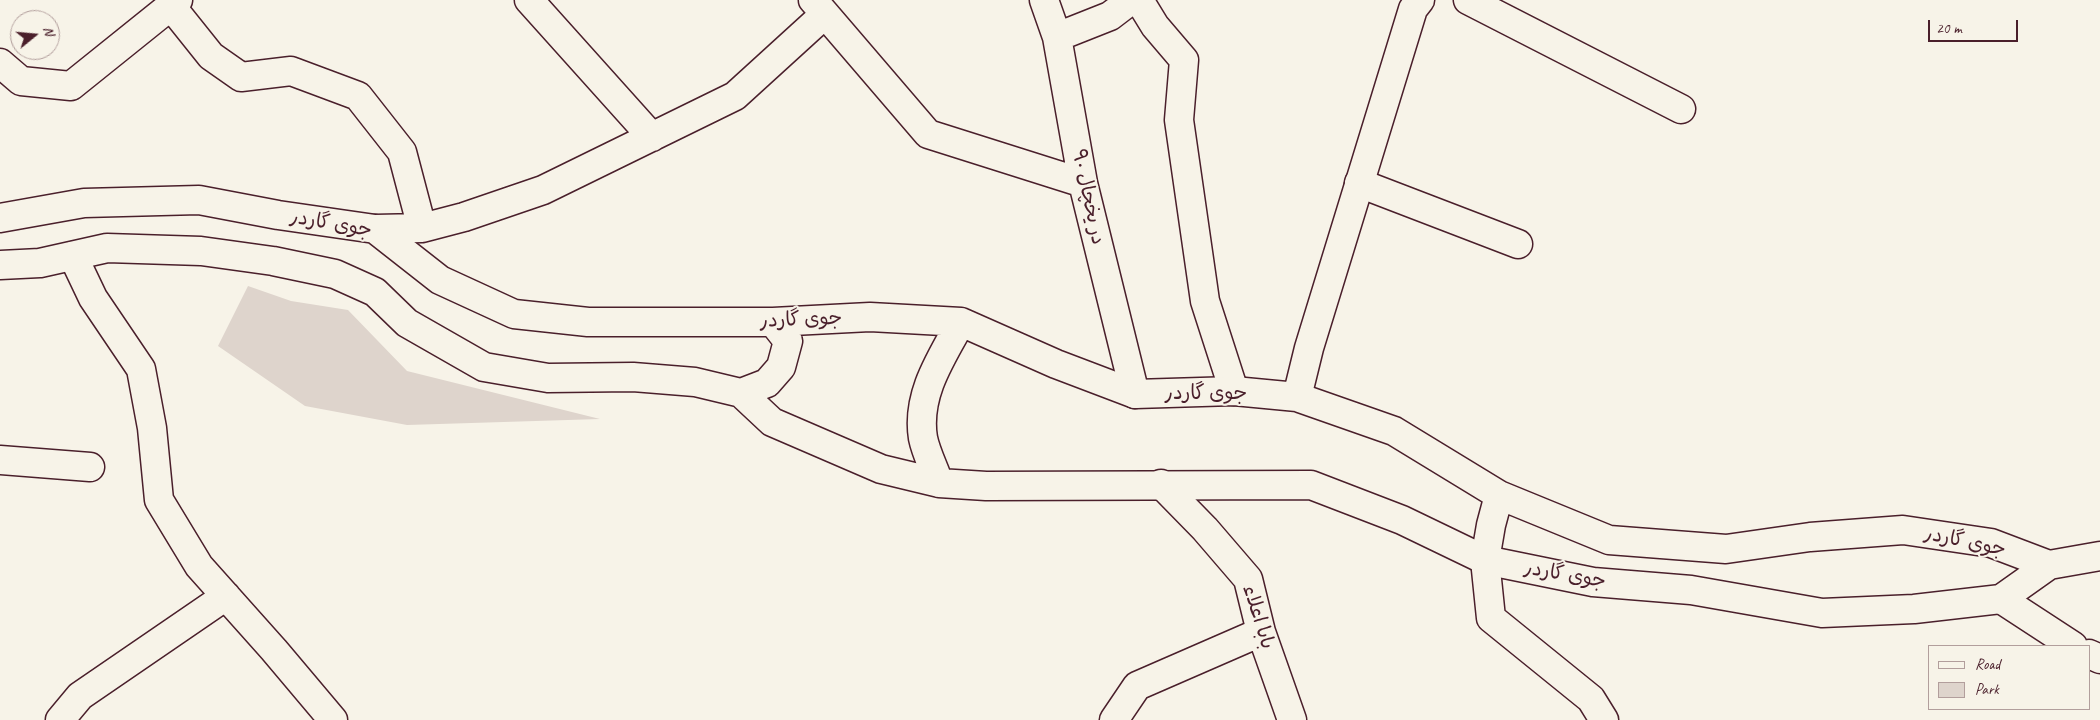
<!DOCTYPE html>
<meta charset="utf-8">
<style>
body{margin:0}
#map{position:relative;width:2100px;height:720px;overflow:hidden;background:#f7f3e8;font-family:Caveat,sans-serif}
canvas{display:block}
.legend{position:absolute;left:1928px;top:645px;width:162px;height:65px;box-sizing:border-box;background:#f7f3e8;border:1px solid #b29e9c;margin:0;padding:6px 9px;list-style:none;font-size:15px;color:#4a1f2b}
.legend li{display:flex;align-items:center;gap:10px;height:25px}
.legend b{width:25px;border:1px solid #b29e9c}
.north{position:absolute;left:10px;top:10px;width:50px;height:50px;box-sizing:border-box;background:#f7f3e8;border:1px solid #b29e9c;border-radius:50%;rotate:73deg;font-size:14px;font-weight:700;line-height:20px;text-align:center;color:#4a1f2b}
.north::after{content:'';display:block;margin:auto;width:18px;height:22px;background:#4a1f2b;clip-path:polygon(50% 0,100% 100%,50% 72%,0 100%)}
.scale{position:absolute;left:1928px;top:20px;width:90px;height:22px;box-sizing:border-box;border:2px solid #4a1f2b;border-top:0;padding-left:6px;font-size:15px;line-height:18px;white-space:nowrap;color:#4a1f2b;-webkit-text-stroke:4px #f7f3e8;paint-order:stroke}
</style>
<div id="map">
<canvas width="2100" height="720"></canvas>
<ul class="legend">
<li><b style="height:6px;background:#f7f3e8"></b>Road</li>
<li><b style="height:14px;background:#ded4cc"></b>Park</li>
</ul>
<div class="north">N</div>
<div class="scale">20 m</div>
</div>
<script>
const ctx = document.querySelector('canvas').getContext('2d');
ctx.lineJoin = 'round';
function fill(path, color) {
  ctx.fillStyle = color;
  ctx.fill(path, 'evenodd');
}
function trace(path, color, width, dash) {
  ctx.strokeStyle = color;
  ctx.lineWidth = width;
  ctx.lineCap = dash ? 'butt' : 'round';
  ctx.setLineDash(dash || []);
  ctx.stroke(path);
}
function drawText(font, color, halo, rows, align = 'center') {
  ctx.font = font + ' Caveat,"Playpen Sans Arabic",sans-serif';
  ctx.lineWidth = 4;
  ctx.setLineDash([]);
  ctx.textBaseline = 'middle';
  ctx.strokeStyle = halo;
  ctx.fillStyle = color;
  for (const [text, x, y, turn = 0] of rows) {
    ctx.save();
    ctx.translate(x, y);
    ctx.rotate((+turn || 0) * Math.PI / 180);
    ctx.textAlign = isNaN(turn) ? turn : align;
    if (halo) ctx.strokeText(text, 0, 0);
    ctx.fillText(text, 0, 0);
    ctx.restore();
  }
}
const green = new Path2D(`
 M248,286L291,301L348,310L407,371L600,419L407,425L305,406L218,346Z`);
const street = new Path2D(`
 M529,0L652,137
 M813,0L928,134L1083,183
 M1044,0L1057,37L1083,183L1135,394
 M1139,0L1155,26L1184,60L1179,120L1205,301L1234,391
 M1468,0L1681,109
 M171,6L211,56L241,77L291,71L358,96L402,152L422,228
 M1057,37L1110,16L1131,0
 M0,63L21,81L71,86L178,0
 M1359,183L1518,244
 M375,229L422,228L464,217L543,190L735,96L825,14
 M73,256L93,298L141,369L152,428L159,500L199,566L274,650L333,720
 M0,460L90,467
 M1161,484L1205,529L1248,579L1261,632L1292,720
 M1485,560L1491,618L1591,699L1604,720
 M2001,599L2073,646
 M2089,654L2100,659
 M60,720L80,696L226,596
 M1114,720L1137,686L1261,632`);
const secondary = new Path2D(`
 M0,218L84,203L199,200L278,215L375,229L440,280L514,314L588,322H773L870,317L961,322L1056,364L1135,394L1234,391L1297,397L1394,431L1499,495L1609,540L1726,549L1810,537L1903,530L1991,543L2049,565
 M0,265L40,263L107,248L201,251L273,261L335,274L375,292L407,323L484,367L548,378L633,377L695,382L741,393L772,422L881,469L939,483L986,486L1311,485L1402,520L1485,560L1593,582L1691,590L1822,613L1914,609L2001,599L2049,565L2100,556
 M741,393L767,383L781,367L788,341L773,322
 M1297,397L1309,348L1413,9L1420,0
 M939,483C934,468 926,453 923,438C916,395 941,358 961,322
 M1485,560L1491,525L1499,495`);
const streetNames = [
 ["در یخچال ۹۰",1088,197,78],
 ["جوی گاردر",331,224,10],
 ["جوی گاردر",801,320,-2],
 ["جوی گاردر",1206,394],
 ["جوی گاردر",1965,542,12],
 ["جوی گاردر",1565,575,10],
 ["بابا اعلاء",1258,617,73]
];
fill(green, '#ded4cc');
trace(street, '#4a1f2b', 31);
trace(secondary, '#4a1f2b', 31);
trace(street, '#f7f3e8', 28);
trace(secondary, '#f7f3e8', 28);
drawText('20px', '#4a1f2b', '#f7f3e8', streetNames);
</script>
